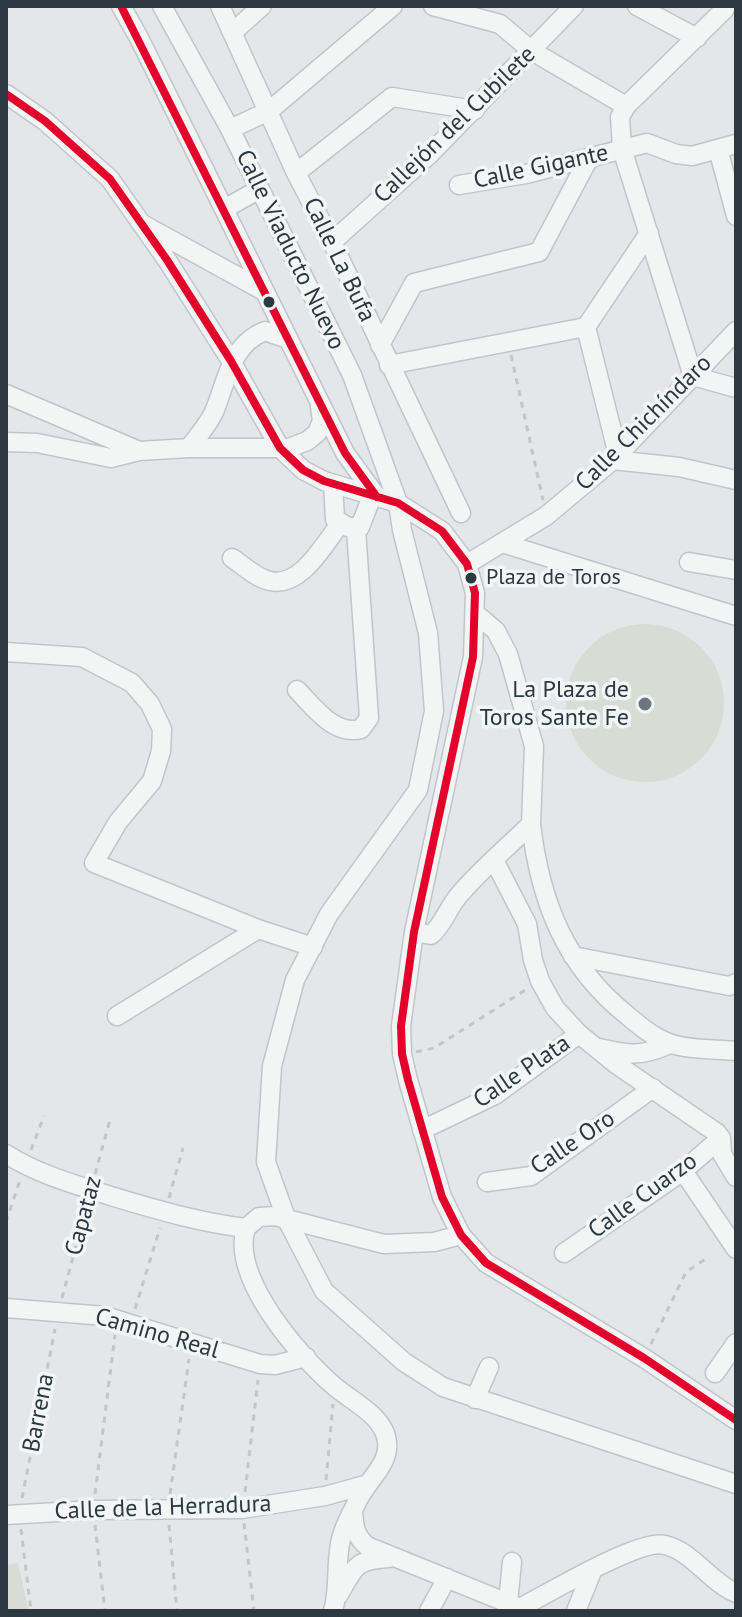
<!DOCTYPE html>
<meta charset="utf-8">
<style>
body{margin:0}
#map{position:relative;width:742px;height:1617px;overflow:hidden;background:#e4e7e9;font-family:"PT Sans",sans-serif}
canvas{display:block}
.frame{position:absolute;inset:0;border:8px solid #2c3941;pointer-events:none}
</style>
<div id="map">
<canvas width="742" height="1617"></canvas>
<div class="frame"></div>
</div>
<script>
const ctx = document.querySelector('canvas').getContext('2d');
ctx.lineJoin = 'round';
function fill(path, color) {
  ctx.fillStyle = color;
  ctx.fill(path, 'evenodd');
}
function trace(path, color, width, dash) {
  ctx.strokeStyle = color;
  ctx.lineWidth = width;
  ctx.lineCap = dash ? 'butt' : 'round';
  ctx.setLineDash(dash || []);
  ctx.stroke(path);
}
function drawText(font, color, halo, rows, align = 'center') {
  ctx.font = font + ' "PT Sans",sans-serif';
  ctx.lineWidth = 7;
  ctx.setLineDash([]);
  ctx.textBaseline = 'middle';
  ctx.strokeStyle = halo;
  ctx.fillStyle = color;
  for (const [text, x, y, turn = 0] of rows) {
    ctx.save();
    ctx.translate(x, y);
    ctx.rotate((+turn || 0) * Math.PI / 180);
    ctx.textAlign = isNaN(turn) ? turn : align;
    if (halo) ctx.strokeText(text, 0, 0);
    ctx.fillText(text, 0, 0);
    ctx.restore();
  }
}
const green = new Path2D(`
 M566 703a79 79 0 1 1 158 0a79 79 0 1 1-158 0Z
 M18,1563L29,1611H6V1565Z`);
const path = new Path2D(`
 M511,355L543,500
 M416,1052L434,1048L527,989
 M31,1150L44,1116
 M95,1174L110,1120
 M169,1198L183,1148
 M6,1222L20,1180
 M62,1298L87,1205
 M135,1309L160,1228
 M651,1344L686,1272L707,1258
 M326,1480L333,1404
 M245,1492L258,1380
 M95,1494L115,1335
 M170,1494L189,1359
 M22,1498L55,1329
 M244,1523L254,1611
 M95,1525L105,1611
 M169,1525L177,1611
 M21,1529L31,1611`);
const minor = new Path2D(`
 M121,6L139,38L345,453L377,497
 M162,6L230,129L352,375L398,503L402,530L428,633L434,711L418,790L329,914L295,980L272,1066L266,1162L286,1218L324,1291L404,1362L443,1387L736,1484
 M220,6L296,173L332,242L461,513
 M433,6L500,24L532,51L626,106
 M637,6L697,38
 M725,9L626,106L620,117L622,149L693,376L736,388
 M233,32L262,6
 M6,94L45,121L110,179L167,260L231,361L280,448L303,470L324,481L398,503L442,531L467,564L475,593L473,657L414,932L401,1026L402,1054L408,1080L442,1197L461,1235L486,1263L644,1358L736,1420
 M230,129L269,111L393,6
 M718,149L736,216
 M296,173L392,97L475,110
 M459,185L526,174L647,143L676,154L692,156L736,144
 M224,209L258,190
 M144,225L264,291
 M332,242L430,154L574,6
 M586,327L618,455
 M380,345L414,283L539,252L589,158
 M389,365L586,327L649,233
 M6,394L139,451
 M6,442L37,443L111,458L139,451L189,448H289L307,441L317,433L322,421L320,406
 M189,448C197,437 208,425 214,412C227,381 230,345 265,331L288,339
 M613,460L679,467L736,480
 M333,484L335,519L348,527H360L372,496
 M502,543L736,616
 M232,558C244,566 256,578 270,581C301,588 324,544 340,524
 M689,562L736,570
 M467,564L546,516L613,460L736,331
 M6,652L82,657L132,683L150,704L162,729L161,751L152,781L118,822L94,863L258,929L313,947
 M297,690C314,707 334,736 361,729L369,718L356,529
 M531,824C540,901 565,966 628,1016C640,1026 654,1038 669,1043C686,1050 717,1049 736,1051
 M494,860L527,924L533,960L540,981L555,1008L579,1034L616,1064L717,1133L721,1138L722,1154L736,1177
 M414,932L431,935C444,924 448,907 460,894C481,869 508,847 531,824L534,746L508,654L496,631L475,613
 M573,956L729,986L736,983
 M117,1016L258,929
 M599,1048C630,1055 641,1057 670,1044
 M422,1130L495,1095L579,1034
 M6,1154C39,1175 77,1185 114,1197C158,1210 201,1223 246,1228
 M683,1171L736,1249
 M487,1182L531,1176L653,1088
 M246,1228C230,1277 299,1356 334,1386C351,1401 385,1416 387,1442C390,1464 367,1481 358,1500C352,1512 344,1526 341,1539C335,1563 340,1587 333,1611
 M246,1228L259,1217L275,1216L384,1244L434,1242L461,1235
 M564,1253L683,1171L721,1138
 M6,1308L105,1316L260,1364L275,1365L306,1357
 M715,1373L736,1343
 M475,1399L489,1367
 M353,1511C354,1526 355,1536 367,1546L520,1608C547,1594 640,1538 665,1545C692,1551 711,1583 736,1593
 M6,1515L93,1510L242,1509L325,1496L365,1485
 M338,1596C355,1567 354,1560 389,1558
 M508,1603L512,1562
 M429,1611L447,1578
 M576,1611L593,1569`);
const bus1 = new Path2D(`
 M121,6L345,453L377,497
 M6,94L45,121L110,179L167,260L231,361L280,448L303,470L324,481L398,503L442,531L467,564L475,593L473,657L414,932L401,1026L402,1054L408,1080L442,1197L461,1235L486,1263L644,1358L736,1420`);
const markers = [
 [269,302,7,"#2c3941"],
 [471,578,7,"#2c3941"],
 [645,704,8,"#6c767c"]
];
const busNames = [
 ["Plaza de Toros",486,578]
];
const streetNames = [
 ["Callejón del Cubilete",455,125,-44],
 ["Calle Gigante",541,167,-12],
 ["Calle Viaducto Nuevo",290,250,64],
 ["Calle La Bufa",339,260,64],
 ["Calle Chichíndaro",644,423,-45],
 ["Calle Plata",522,1072,-34],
 ["Calle Oro",573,1143,-34],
 ["Calle Cuarzo",643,1196,-36],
 ["Capataz",84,1216,-75],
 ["Camino Real",157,1334,16],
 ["Barrena",39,1413,-79],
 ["Calle de la Herradura",163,1508,-2]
];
const poiNames = [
 ["La Plaza de",629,690],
 ["Toros Sante Fe",629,718]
];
fill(green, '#d7dcd5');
trace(minor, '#c2c5c7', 21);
trace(path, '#c3c6c7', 3, [6, 6]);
trace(minor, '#f3f5f5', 18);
trace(bus1, '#e4002b', 8);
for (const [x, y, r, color] of markers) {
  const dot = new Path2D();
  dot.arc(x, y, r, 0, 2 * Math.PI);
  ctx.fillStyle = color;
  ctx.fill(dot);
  trace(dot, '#f2f6f7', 3);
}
drawText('22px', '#2c3941', '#f2f6f7', busNames, 'left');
drawText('24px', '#2c3941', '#f2f6f7', streetNames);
drawText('24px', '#2c3941', '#f2f6f7', poiNames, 'right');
</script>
